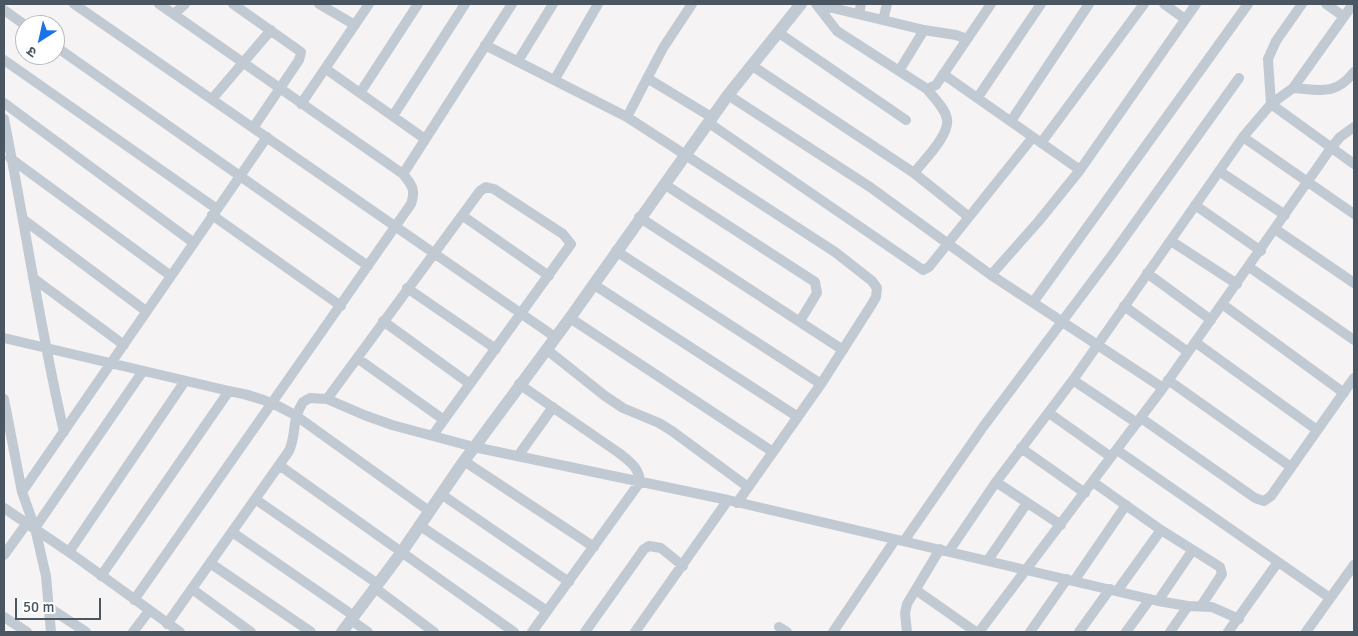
<!DOCTYPE html>
<meta charset="utf-8">
<style>
body{margin:0}
#map{position:relative;width:1358px;height:636px;overflow:hidden;background:#f5f3f3;font-family:Signika,"Noto Sans Devanagari",sans-serif}
canvas{display:block}
.frame{position:absolute;inset:0;border:5px solid #4a5661;pointer-events:none}
.north{position:absolute;left:15px;top:15px;width:50px;height:50px;box-sizing:border-box;background:#fff;border:1px solid #b7bbc0;border-radius:50%;rotate:215deg;font-size:14px;font-weight:700;line-height:20px;text-align:center;color:#4a5661}
.north::after{content:'';display:block;margin:auto;width:18px;height:22px;background:#1a73e8;clip-path:polygon(50% 0,100% 100%,50% 72%,0 100%)}
.scale{position:absolute;left:15px;top:598px;width:86px;height:22px;box-sizing:border-box;border:2px solid #4a5661;border-top:0;padding-left:6px;font-size:15px;line-height:18px;white-space:nowrap;color:#4a5661;-webkit-text-stroke:4px #fff;paint-order:stroke}
</style>
<div id="map">
<canvas width="1358" height="636"></canvas>
<div class="frame"></div>
<div class="north">उ</div>
<div class="scale">50 m</div>
</div>
<script>
const ctx = document.querySelector('canvas').getContext('2d');
ctx.lineJoin = 'round';
function trace(path, color, width, dash) {
  ctx.strokeStyle = color;
  ctx.lineWidth = width;
  ctx.lineCap = dash ? 'butt' : 'round';
  ctx.setLineDash(dash || []);
  ctx.stroke(path);
}
const minor = new Path2D(`
 M74,4L555,337
 M233,4L301,52L299,60L253,128
 M319,4L355,25
 M816,4L837,31L927,89L936,85L991,4
 M816,4L924,30L956,35L967,39
 M1164,4L1185,19
 M1302,4L1276,41L1268,59L1271,104L1354,164
 M1326,4L1343,16
 M4,10L25,25
 M174,14L185,4
 M859,14L861,4
 M883,20L887,4
 M779,33L906,120
 M485,45L627,117L835,252L872,281L877,288L876,297L872,304L821,384L737,503
 M55,46L368,266
 M4,60L217,209
 M518,61L553,4
 M751,65L914,173L969,217
 M326,69L425,139
 M899,71L924,30
 M943,74L1080,170
 M647,78L713,118
 M555,79L598,4
 M1293,88C1321,90 1335,96 1354,72
 M360,93L418,4
 M728,95L870,187L991,275L1163,388
 M978,97L1041,4
 M212,99L271,30
 M4,103L194,243
 M301,104L369,4
 M393,116L465,4
 M627,117L663,48L692,4
 M4,119C25,223 40,329 64,432
 M1011,121L1089,4
 M709,123L923,270L929,267L1033,137
 M1243,137L1354,214
 M1041,143L1144,4
 M10,158L171,276
 M1219,171L1285,215
 M914,173C923,161 950,135 947,119C945,108 934,98 927,89
 M403,174L512,4
 M664,184L815,282L817,293L800,321
 M1195,205L1261,251
 M212,215L341,306
 M463,216L549,276
 M639,217L843,350
 M24,220L146,311
 M1275,229L1354,283
 M1171,241L1237,284
 M616,251L821,384
 M1249,267L1354,340
 M1147,273L1211,320
 M991,275L1038,222L1080,170L1196,4
 M33,278L124,345
 M593,284L798,417
 M407,288L496,349
 M1034,301L1248,4
 M1222,304L1344,393
 M1124,306L1188,352
 M570,318L773,452
 M383,321L470,384
 M4,338L229,391C254,395 273,402 295,415L429,511
 M1195,342L1317,430
 M546,349L605,396L623,408L659,423L672,431L748,487
 M357,358L444,420
 M1073,380L1137,423
 M1168,380L1291,467
 M519,384L619,453C629,461 639,467 640,482L532,632
 M4,399L22,492L35,528L46,576L51,632
 M327,399L480,191L486,187L494,189L563,234L571,244L433,435
 M1049,413L1111,457
 M1141,418L1255,498L1264,501L1271,496L1354,378
 M1021,448L1085,493
 M1117,450L1330,598
 M518,456L553,407
 M464,461L594,547
 M279,465L514,632
 M996,482L1061,525
 M1093,482L1161,530L1220,567L1222,574L1201,606
 M22,492L267,137
 M441,494L569,582
 M255,499L378,584
 M4,508L69,552L180,632
 M419,525L547,611
 M35,528L143,371
 M232,532L354,616
 M904,541L983,427L1112,255L1239,78
 M949,551L996,482L1073,380L1243,137L1271,104L1293,88L1353,4
 M69,552L185,381
 M4,555L27,523
 M988,560L1027,503
 M210,563L311,632
 M101,576L229,391
 M1074,581L1126,505
 M375,588L434,632
 M192,589L251,632
 M916,590L976,632
 M1117,591L1161,530
 M134,600L411,204C416,190 412,185 403,174L159,4
 M1158,601L1192,551
 M48,607L86,632
 M4,617L27,632
 M351,620L368,632
 M167,624L289,451C297,433 291,421 303,402L310,398L327,399L364,415L392,425L474,447L728,500L1158,601L1188,606L1212,607L1239,619
 M779,627L787,632
 M133,632L149,611
 M585,632L644,549L649,546L661,548L683,566
 M635,632L728,500
 M833,632L895,540
 M907,632L905,613L907,604L940,549
 M979,632L1163,388L1331,148L1340,137L1354,127
 M1030,632L1067,579
 M1079,632L1110,589
 M1126,632L1150,599
 M1170,632L1188,606
 M1228,632L1278,562
 M1306,632L1354,565`);
const tertiary = new Path2D(`
 M342,632L401,553L464,461L570,318L728,95L801,4`);
trace(minor, '#c1cad2', 10);
trace(tertiary, '#c1cad2', 12);
</script>
